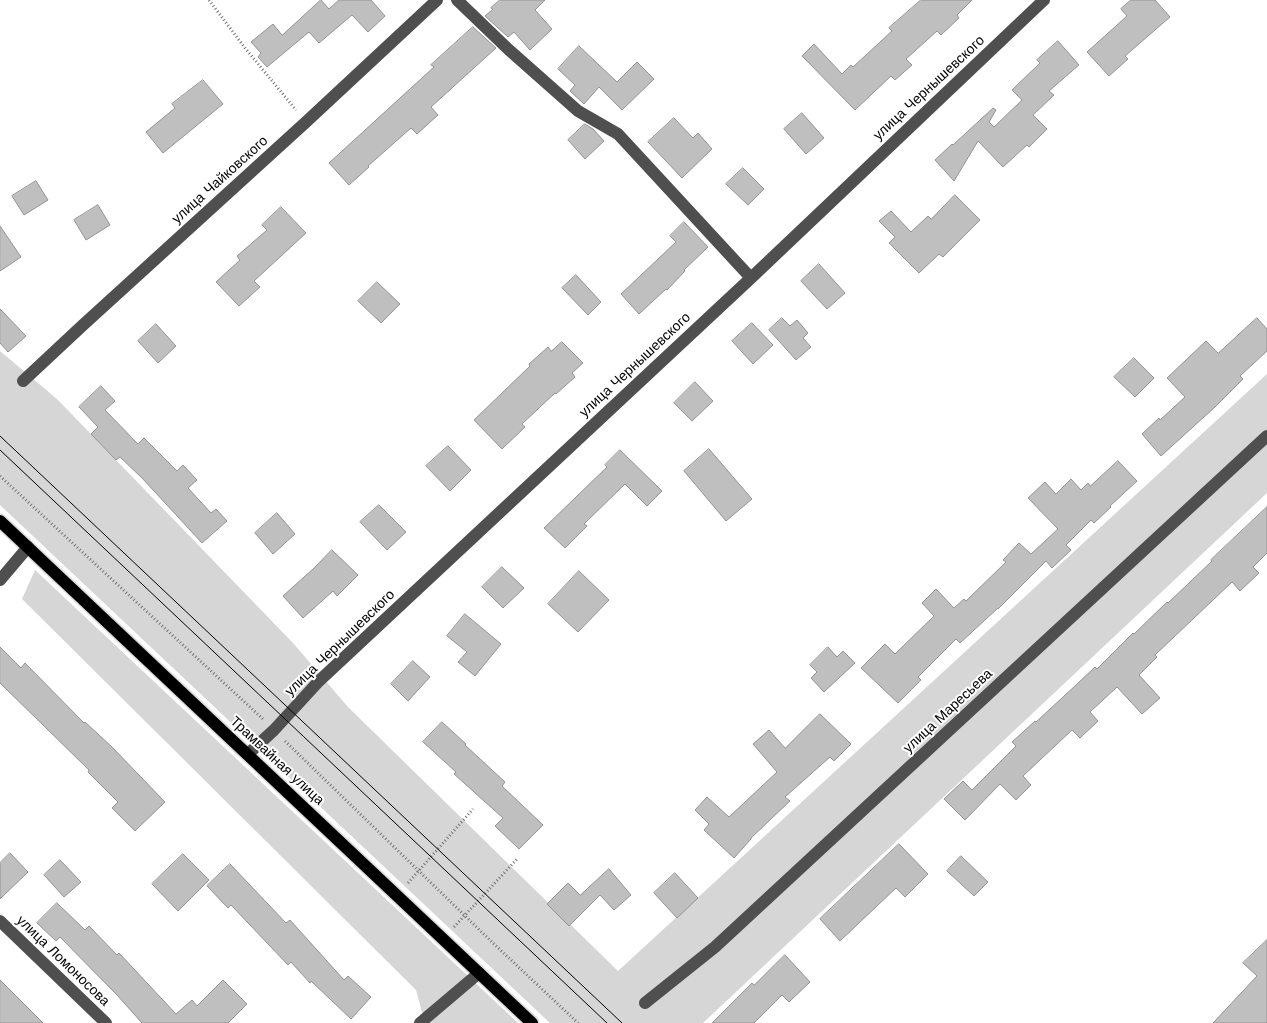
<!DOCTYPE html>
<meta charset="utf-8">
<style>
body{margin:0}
canvas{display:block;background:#fff}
</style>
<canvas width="1267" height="1023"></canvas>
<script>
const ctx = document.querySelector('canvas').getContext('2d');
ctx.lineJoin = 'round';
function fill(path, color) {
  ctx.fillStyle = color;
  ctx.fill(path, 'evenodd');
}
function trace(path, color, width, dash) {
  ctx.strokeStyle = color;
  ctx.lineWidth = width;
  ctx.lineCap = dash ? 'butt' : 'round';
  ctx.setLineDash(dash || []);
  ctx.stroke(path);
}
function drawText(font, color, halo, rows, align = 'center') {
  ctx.font = font + ' "Work Sans",sans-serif';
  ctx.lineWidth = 4;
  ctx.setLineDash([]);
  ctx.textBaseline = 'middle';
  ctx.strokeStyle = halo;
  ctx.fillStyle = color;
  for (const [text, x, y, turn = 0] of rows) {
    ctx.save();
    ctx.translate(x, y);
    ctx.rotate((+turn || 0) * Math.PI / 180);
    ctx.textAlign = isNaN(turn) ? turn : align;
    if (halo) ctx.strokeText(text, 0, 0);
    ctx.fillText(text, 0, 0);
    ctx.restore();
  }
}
const green = new Path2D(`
 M0,351L57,399L293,643L348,707L618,971L1267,374V493L703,1023H550L0,505Z
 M35,570L518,1023H425L416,990L22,599Z`);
const building = new Path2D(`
 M321,0L329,9L339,0H371L385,16L368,32L352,15L319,43L309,32L267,67L258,57L261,53L251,42L273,24L282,35Z
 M500,0H545L535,10L552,29L530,50L514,32L508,37L485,16L493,9L491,8Z
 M921,0H972L957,15L959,18L941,35L937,31L906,59L912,65L895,80L891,76L855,110L802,56L814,44L842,74L851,65L853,67L892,31L889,28Z
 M1131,0H1155L1170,17L1125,56L1128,59L1109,76L1087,52L1127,16L1121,9Z
 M473,27L496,48L431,107L438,115L417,134L411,128L368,166L369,167L349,185L329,163L434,67L431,65Z
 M1058,41L1079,65L1049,91L1054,95L1033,115L1047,129L1029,147L1027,145L1003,167L978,141L954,181L935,160L952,144L953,145L993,108L996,110L989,122L994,127L1022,100L1012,90L1040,63L1037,60Z
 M579,46L617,82L637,62L654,79L622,110L599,87L584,104L570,91L575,85L558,69Z
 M203,80L223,104L163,153L146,132L175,108L172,104Z
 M802,113L824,138L806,154L784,129Z
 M674,118L693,138L698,133L712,149L682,178L648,142Z
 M585,124L593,129L604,141L585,159L568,140Z
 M743,168L764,189L748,205L726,184Z
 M36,181L48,200L24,215L12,196Z
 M955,195L980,220L943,257L939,254L919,273L889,243L895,237L879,221L891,211L911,232L928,216L931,219Z
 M98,205L110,225L86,240L74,220Z
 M281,207L306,233L254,281L260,287L239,306L216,282L240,260L237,256L267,230L262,225Z
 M684,222L708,247L684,270L685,271L667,290L666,289L639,314L621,294L676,242L670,236Z
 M0,226L21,257L0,271Z
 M819,264L845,293L827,309L801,281Z
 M576,275L601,302L588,315L562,288Z
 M377,282L400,304L381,323L358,301Z
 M0,309L26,336L8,352L0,343Z
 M782,318L790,326L797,320L808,333L803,338L811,347L796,360L769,330Z
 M1257,318L1267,329V351L1240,376L1243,379L1215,407L1161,456L1142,434L1159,418L1160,420L1185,397L1167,378L1206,341L1218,353Z
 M752,323L773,345L753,364L732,341Z
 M156,324L176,346L158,363L138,341Z
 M562,342L583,363L572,373L575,377L556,394L555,393L522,424L525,427L502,449L474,420L530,366L529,364L548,347L551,351Z
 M1134,358L1154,378L1135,397L1114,377Z
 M695,382L713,401L692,421L674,403Z
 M101,386L115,401L105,410L138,444L144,438L177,471L183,465L197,480L188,488L211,513L216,509L227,521L202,543L142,478L120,457L116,460L91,434L98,427L79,407Z
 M448,446L471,470L450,491L426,466Z
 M709,449L752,499L726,521L684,471Z
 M620,450L662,491L647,506L625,484L584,524L587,526L565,548L544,528L607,467L605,465Z
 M1118,461L1137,481L1110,506L1111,507L1094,523L1091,520L1066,545L1071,550L1052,568L1046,561L998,609V608L960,643L956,639L918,677L921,680L898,703L861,668L885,644L895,654L934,616L922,603L936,589L954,608L964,599L966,601L1006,562L1003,560L1019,543L1031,554L1058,529L1028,498L1045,482L1056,494L1071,479L1081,490L1088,483L1090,486Z
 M379,505L406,532L387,550L360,522Z
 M1267,507V553L1253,567L1259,573L1240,591L1232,582L1155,655L1157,657L1139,675L1160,698L1142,714L1117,687L1090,712L1098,721L1080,738L1072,730L1023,776L1031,785L1016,800L1000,784L965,820L944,799L963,781L972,790L1016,746L1012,742L1035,721L1036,722L1076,685L1095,667L1097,669L1133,633L1134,634L1167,602L1168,603L1212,561L1211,560Z
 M277,513L295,534L273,554L255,533Z
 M332,550L358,575L337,596L333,591L303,618L283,596L314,568Z
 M502,567L524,588L503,608L482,587Z
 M579,571L609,600L578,632L548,604Z
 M465,614L501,644L475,676L458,662L467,652L447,636Z
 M0,647L21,668L25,663L84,723L85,722L112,747L165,802L135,831L112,808L118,802L88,772L89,770L0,683Z
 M828,647L837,657L843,651L855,663L824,692L811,678L817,672L810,665Z
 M413,661L430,677L408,701L391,684Z
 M820,714L851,744L834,761L830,757L785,797L790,801L751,838V839L734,858L704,830L709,824L695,810L707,797L729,817L777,772L753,744L769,730L785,748Z
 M442,722L466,744L465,745L505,782L502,786L543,825L519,849L495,826L503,818L454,774L456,772L423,742Z
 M899,844L928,874L905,897L896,888L840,941L820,919Z
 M10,853L28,872L0,899V863Z
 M183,854L209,880L178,911L152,884Z
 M961,856L988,882L974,896L947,871Z
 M60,860L81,882L64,897L44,875Z
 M230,864L286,923L290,920L344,980L348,976L371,997L351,1019L311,981L310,983L291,962L288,965L231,905L228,908L207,886Z
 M609,869L631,895L614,910L600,895L569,926L547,904L568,883L580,895Z
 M675,873L698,898L677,918L654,893Z
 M57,903L85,930L89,926L117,955L119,953L176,1014L192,1000L197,1006L223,980L247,1004L228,1023H142L117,995L60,937L56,941L37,923Z
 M1267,940V1023H1213L1257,976L1243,963Z
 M785,955L810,982L789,1002L782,995L754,1023H712L752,983L754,985Z
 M0,980L43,1023H0Z`);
const path = new Path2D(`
 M209,0L245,48L296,110
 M0,476L263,719
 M285,741L494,944L578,1023
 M408,883L473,809
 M454,927L518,858`);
const minor = new Path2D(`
 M457,0L508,49L578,111L618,134L751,278
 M23,381L83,325L306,122L437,0
 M0,580L28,547
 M248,754L274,730L319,681L751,278L1044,0
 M0,921L106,1023
 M645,1003L715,947L1267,436
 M420,1023L479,973`);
const major = new Path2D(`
 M0,521L532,1023`);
const tram = new Path2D(`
 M0,436L622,1023
 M0,450L607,1023`);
const streetNames = [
 ["улица Чернышевского",929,88,-43],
 ["улица Чайковского",220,180,-42],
 ["улица Чернышевского",635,365,-43],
 ["улица Чернышевского",340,643,-44],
 ["улица Маресьева",948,711,-43],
 ["Трамвайная улица",277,761,43],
 ["улица Ломоносова",63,961,44]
];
fill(green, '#d6d6d6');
fill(building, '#bfbfbf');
trace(building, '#939393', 1);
trace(major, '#dbdbdb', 15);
trace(path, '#717171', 3, [1, 2.5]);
trace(minor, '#4f4f4f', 12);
trace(major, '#000', 12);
trace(tram, '#000', 1);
drawText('14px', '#000', '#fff', streetNames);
</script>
